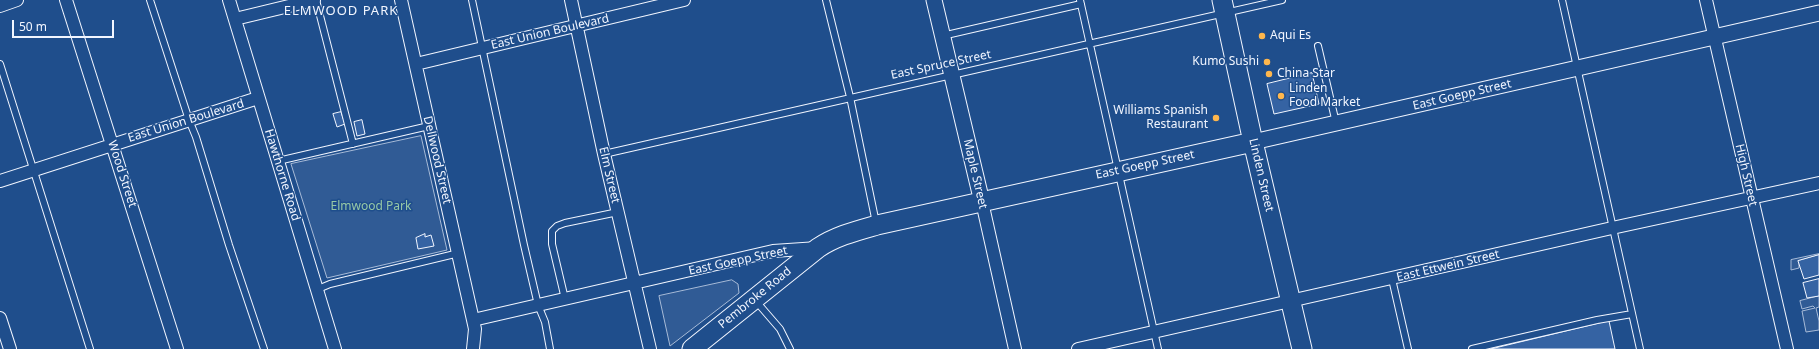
<!DOCTYPE html>
<style>
body{margin:0}
#map{position:relative;width:1819px;height:349px;overflow:hidden;background:#1f4e8c;font-family:"Noto Sans",sans-serif}
canvas{display:block}
.scale{position:absolute;left:12px;top:20px;width:102px;height:18px;box-sizing:border-box;border:2px solid #f2f6ff;border-top:0;padding-left:5px;font-size:12px;line-height:14px;white-space:nowrap;color:#f2f6ff;-webkit-text-stroke:3px #1f4e8c;paint-order:stroke}
</style>
<div id="map">
<canvas width="1819" height="349"></canvas>
<div class="scale">50 m</div>
</div>
<script>
const ctx = document.querySelector('canvas').getContext('2d');
ctx.lineJoin = 'round';
function fill(path, color) {
  ctx.fillStyle = color;
  ctx.fill(path, 'evenodd');
}
function trace(path, color, width, dash) {
  ctx.strokeStyle = color;
  ctx.lineWidth = width;
  ctx.lineCap = dash ? 'butt' : 'round';
  ctx.setLineDash(dash || []);
  ctx.stroke(path);
}
function drawText(font, color, halo, rows, align = 'center') {
  ctx.font = font + ' "Noto Sans",sans-serif';
  ctx.lineWidth = 3;
  ctx.setLineDash([]);
  ctx.textBaseline = 'middle';
  ctx.strokeStyle = halo;
  ctx.fillStyle = color;
  for (const [text, x, y, turn = 0] of rows) {
    ctx.save();
    ctx.translate(x, y);
    ctx.rotate((+turn || 0) * Math.PI / 180);
    ctx.textAlign = isNaN(turn) ? turn : align;
    if (halo) ctx.strokeText(text, 0, 0);
    ctx.fillText(text, 0, 0);
    ctx.restore();
  }
}
const built = new Path2D(`
 M421,136L447,250L327,278L291,164Z
 M1819,254V255L1799,261V268L1791,270V260Z
 M732,280L738,284L739,293L670,346L659,296Z
 M1819,296V307L1816,308L1819,321V330L1806,332L1802,311L1815,308L1813,306L1802,309L1800,301Z`);
const building = new Path2D(`
 M1312,73L1319,104L1274,114L1267,84Z
 M341,112L345,124L337,127L333,114Z
 M362,120L365,134L357,136L354,122Z
 M425,234V237L431,235L434,246L418,249L416,238Z
 M1819,255V275L1804,279L1798,261Z
 M1819,279V296L1807,298L1803,283Z
 M1609,321L1615,349H1491Z`);
const service = new Path2D(`
 M150,0L189,120L196,137L229,245L264,349
 M316,0L353,144
 M472,0L524,245L538,305L545,322L550,349
 M826,0L850,97L876,223
 M1080,0L1158,349
 M1562,0L1640,349
 M942,36L1081,4
 M1318,46L1336,123
 M0,64L90,349
 M604,154L1282,0
 M278,161L429,126
 M1392,279L1408,349
 M318,289L330,284L459,253
 M565,299L552,244V231L557,226L565,223L618,212
 M755,300L780,329L790,349
 M1472,349L1597,320L1632,314`);
const minor = new Path2D(`
 M66,0L177,349
 M229,0L335,349
 M401,0L473,320L475,329L473,349
 M571,0L604,154L650,349
 M1706,0L1787,349
 M0,6L17,0
 M235,19L314,0
 M416,64L684,0
 M0,181L258,98
 M982,202L1015,349
 M0,318L10,349
 M473,320L773,251L818,248
 M1078,349L1612,228L1819,183`);
const tertiary = new Path2D(`
 M934,0L982,202
 M1253,142L1819,13`);
const primary = new Path2D(`
 M1222,0L1253,142L1302,349
 M692,349L818,248C836,236 856,231 877,225L1253,142`);
const markers = [
 [1262,36,4,"#ffb74d"],
 [1267,62,4,"#ffb74d"],
 [1269,74,4,"#ffb74d"],
 [1281,96,4,"#ffb74d"],
 [1216,118,4,"#ffb74d"]
];
const streetNames = [
 ["East Union Boulevard",550,32,-13],
 ["East Spruce Street",941,65,-12],
 ["East Goepp Street",1462,95,-13],
 ["East Union Boulevard",186,121,-17],
 ["Dellwood Street",437,160,77],
 ["East Goepp Street",1145,165,-12],
 ["Wood Street",122,174,72],
 ["Maple Street",975,174,77],
 ["Hawthorne Road",282,175,73],
 ["Elm Street",609,175,77],
 ["Linden Street",1261,175,77],
 ["High Street",1746,175,77],
 ["East Goepp Street",738,261,-12],
 ["East Ettwein Street",1448,266,-13],
 ["Pembroke Road",755,298,-39]
];
const poiNames = [
 ["Aqui Es",1270,36],
 ["Kumo Sushi",1259,62,"right"],
 ["China Star",1277,74],
 ["Linden",1289,89],
 ["Food Market",1289,103],
 ["Williams Spanish",1208,111,"right"],
 ["Restaurant",1208,125,"right"]
];
const parkNames = [
 ["Elmwood Park",371,207]
];
const neighbourhoodNames = [
 ["ELMWOOD PARK",341,11]
];
fill(built, '#305b95');
trace(built, '#a8bbd7', 1);
fill(building, '#3563a3');
trace(building, '#f2f6ff', 1);
trace(service, '#f2f6ff', 8);
trace(minor, '#f2f6ff', 14);
trace(tertiary, '#f2f6ff', 17);
trace(primary, '#f2f6ff', 21);
trace(service, '#1f4e8c', 6);
trace(minor, '#1f4e8c', 12);
trace(tertiary, '#1f4e8c', 15);
trace(primary, '#1f4e8c', 19);
for (const [x, y, r, color] of markers) {
  const dot = new Path2D();
  dot.arc(x, y, r, 0, 2 * Math.PI);
  ctx.fillStyle = color;
  ctx.fill(dot);
  trace(dot, '#1f4e8c', 1.5);
}
drawText('12px', '#f2f6ff', '#1f4e8c', streetNames);
drawText('12px', '#f2f6ff', '#1f4e8c', poiNames, 'left');
drawText('12px', '#97c8a6', '#1f4e8c', parkNames);
ctx.letterSpacing = '1px';
drawText('13px', '#f2f6ff', '#1f4e8c', neighbourhoodNames);
ctx.letterSpacing = '0px';
</script>
